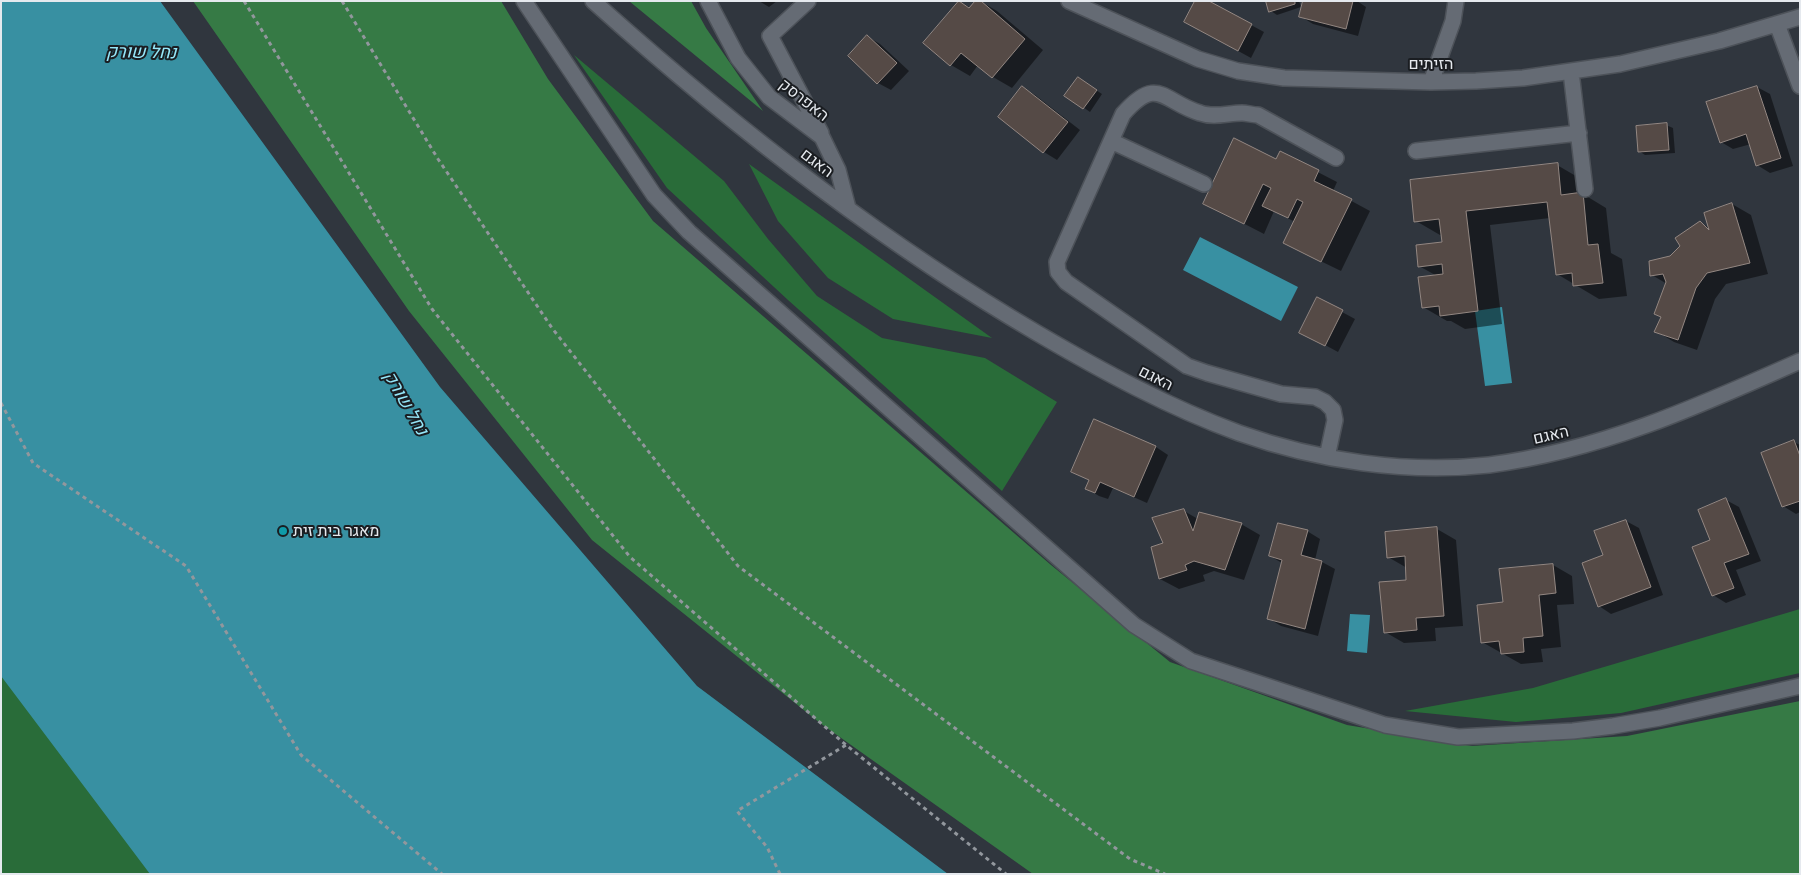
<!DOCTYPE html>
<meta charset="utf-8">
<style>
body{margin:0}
#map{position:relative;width:1801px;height:875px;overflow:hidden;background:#30363e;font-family:Lato,sans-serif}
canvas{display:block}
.frame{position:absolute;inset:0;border:2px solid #e5e9ee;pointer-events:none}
</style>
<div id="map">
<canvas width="1801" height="875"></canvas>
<div class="frame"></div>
</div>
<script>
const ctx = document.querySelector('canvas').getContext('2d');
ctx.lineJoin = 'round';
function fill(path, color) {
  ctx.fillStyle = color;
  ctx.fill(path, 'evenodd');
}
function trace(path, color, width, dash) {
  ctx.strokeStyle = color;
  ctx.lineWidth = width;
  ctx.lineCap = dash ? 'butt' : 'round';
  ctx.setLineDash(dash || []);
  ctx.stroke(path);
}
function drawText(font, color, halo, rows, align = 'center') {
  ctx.font = font + ' Lato,Heebo,sans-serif';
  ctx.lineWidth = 4;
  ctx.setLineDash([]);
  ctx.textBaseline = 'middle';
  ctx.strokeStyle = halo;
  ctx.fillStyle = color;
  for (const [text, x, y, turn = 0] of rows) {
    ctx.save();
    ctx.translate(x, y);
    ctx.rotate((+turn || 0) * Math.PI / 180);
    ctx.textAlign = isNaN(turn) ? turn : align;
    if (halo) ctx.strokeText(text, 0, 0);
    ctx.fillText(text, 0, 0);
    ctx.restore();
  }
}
const green = new Path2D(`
 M574,55L724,181L768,239L817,296L882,338L985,358L1057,402L1002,491L788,300L667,188Z
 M749,164L992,338L893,319L828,278L778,221Z
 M1,362L382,874H1Z
 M1800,609V673L1621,713L1516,722L1405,711L1533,688Z`);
const forest = new Path2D(`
 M193,1H501L548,79L653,221L1051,565L1170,662L1347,725L1472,746L1627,736L1800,701V874H1033L820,723L592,540L409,311Z
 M629,1H691L706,28L763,111Z`);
const water = new Path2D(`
 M1,1H160L440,387L697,686L948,874H150L1,676Z
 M1200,237L1298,287L1281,321L1183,270Z
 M1502,307L1512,383L1485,386L1475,311Z
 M1350,614L1370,615L1367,653L1347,651Z`);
const shadow = new Path2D(`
 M759,1H777L769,7Z
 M980,1L997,11L1043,50L1012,88L993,77L978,65L970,76L951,65L925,43L960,2L971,8Z
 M1267,1H1299L1301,7L1277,15L1271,11Z
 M1304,1H1357L1366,7L1358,36L1313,24L1300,16Z
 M1585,1H1616V2H1587Z
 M1251,25L1264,32L1251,58L1198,29Z
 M868,37L880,44L909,71L891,90L878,83L850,56Z
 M1084,82L1102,94L1090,112L1066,95Z
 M1022,87L1035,95L1080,130L1057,160L1044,152L999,117Z
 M1757,87L1770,94L1793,166L1770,173L1757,165L1751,144L1733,149L1721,142Z
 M1666,125L1673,128L1675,153L1645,155L1639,151Z
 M1281,153L1337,182L1333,191L1370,211L1341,271L1304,253L1295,222L1274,211L1264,234L1204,203L1277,160Z
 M1557,165L1581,179L1583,194L1606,208L1611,253L1622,259L1627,296L1599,299L1557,274L1550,218L1490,225L1502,324L1465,329L1451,321H1447L1423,307L1437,276L1419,266L1443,244L1442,234L1440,235L1416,221Z
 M1732,204L1751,215L1768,274L1726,284L1715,299L1697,350L1674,342L1656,331L1662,317L1667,284L1652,275L1682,246L1700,222L1709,228Z
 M1318,299L1355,319L1338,352L1314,339Z
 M1095,421L1156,447L1168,455L1147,503L1113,488L1108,499L1099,496L1086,488L1090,481L1073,471Z
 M1794,442L1800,445V512L1796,514L1783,506Z
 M1726,500L1739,507L1761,561L1736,570L1746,595L1726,603L1713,595L1712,540Z
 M1184,511L1198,519L1241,524L1260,535L1244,580L1214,571L1203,575L1205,581L1179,589L1160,579L1153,548L1165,544Z
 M1626,521L1639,528L1663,595L1611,614L1599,606L1605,556Z
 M1437,529L1456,540L1463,626L1435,628L1436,641L1404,643L1385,632L1408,581L1407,568L1388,557L1386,533Z
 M1307,531L1320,539L1315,560L1322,562L1335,569L1318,636L1281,626L1268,618L1282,563L1270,556Z
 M1553,565L1572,576L1574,604L1557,605L1561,647L1541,649L1543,662L1521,664L1482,642L1504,603Z`);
const building = new Path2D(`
 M959,1L969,8L975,1H981L1025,39L992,78L961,53L950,66L923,43Z
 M1195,1H1209L1252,24L1238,51L1184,22Z
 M1266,1H1295V4L1269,12Z
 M1303,1H1353L1346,29L1299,17Z
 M867,35L897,63L877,84L848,56Z
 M1078,77L1097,90L1083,109L1064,96Z
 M1022,86L1068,122L1043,153L998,117Z
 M1757,86L1781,158L1756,166L1746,134L1720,143L1706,102Z
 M1667,123L1669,150L1638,152L1636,126Z
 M1234,138L1276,159L1280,151L1319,170L1314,181L1352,199L1321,262L1283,243L1303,202L1297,199L1288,218L1262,206L1271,188L1263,184L1244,224L1203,204Z
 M1558,163L1561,195L1583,192L1588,245L1598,244L1603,283L1573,286L1572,273L1556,275L1547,202L1466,211L1478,311L1440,316L1439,306L1422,308L1418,277L1443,274L1442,264L1418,267L1416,245L1442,242L1439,219L1414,222L1410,180Z
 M1732,203L1750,263L1707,273L1696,288L1678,340L1654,332L1661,317L1654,314L1666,282L1663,274L1650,276L1649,261L1670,256L1680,246L1675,238L1700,221L1709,230L1704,213Z
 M1317,297L1343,310L1325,346L1299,333Z
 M1094,419L1156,446L1134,497L1100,482L1095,493L1085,489L1089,480L1071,472Z
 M1794,440L1800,456V501L1782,507L1761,453Z
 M1726,498L1749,554L1724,563L1734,588L1712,596L1692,547L1710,540L1698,510Z
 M1184,509L1193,531L1199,512L1242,523L1225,570L1194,561L1185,565L1187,570L1159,579L1151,547L1163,543L1152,518Z
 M1626,520L1651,587L1598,607L1582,563L1603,555L1594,531Z
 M1278,523L1308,530L1301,555L1322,561L1305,629L1267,619L1282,560L1269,556Z
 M1437,527L1444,616L1416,618L1417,630L1384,633L1379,582L1406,580L1405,556L1387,558L1385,532Z
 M1553,564L1556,593L1539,595L1543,636L1523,638L1524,652L1501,654L1499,641L1481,643L1477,605L1503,602L1499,569Z`);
const path = new Path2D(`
 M244,1L432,309L630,557L846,745L1006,874
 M342,1L438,159L552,328L738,566L1130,859L1165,874
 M1,403L33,463L186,566L301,755L442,874
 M780,874L767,847L737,811L846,745`);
const minor = new Path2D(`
 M524,1L654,195L689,232L1134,625L1191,661L1385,725L1458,737L1573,731L1613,726L1660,718L1800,686
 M593,1C730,124 878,240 1037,333C1102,371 1168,407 1239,433C1318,461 1406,474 1489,465C1599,451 1699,406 1800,361
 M708,1L738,58L769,97L822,137L838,170L848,208
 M808,1L770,36L821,133
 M1069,1L1198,59L1238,71L1284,78L1431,82L1476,81L1523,78L1620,64L1719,41L1800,17
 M1777,24L1800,86
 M1571,72L1585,189
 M1431,82L1453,21L1456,1
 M1111,141L1204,184
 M1416,151L1579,133
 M1327,457L1335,420L1333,410L1325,402L1315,397L1281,394L1207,373L1187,366L1066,282L1058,272L1057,262L1123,114C1158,74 1163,102 1200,113C1214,118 1228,113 1242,113C1247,113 1253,115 1258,115L1336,158`);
const markers = [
 [283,531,5,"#0f9aa8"]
];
const streetNames = [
 ["הזיתים",1431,64],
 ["האפרסק",804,100,38],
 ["האגם",817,163,37],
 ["האגם",1156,378,27],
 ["האגם",1551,435,-13]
];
const poiNames = [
 ["מאגר בית זית",293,531]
];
const waterNames = [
 ["נחל שורק",141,52,1],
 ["נחל שורק",406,403,60]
];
fill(green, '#296c39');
fill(forest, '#367a45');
fill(water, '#3890a2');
fill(shadow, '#0007');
fill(building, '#554a46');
trace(building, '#938782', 1);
trace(minor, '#4d5259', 18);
trace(path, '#92979d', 3, [4, 4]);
trace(minor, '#656b74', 15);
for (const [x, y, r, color] of markers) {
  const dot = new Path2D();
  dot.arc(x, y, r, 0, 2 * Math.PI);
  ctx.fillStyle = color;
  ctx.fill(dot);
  trace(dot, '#1a1d21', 2);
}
drawText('16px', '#e5e9ee', '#1a1d21', streetNames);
drawText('16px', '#e5e9ee', '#1a1d21', poiNames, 'left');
drawText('italic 18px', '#96e7f9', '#1a1d21', waterNames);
</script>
